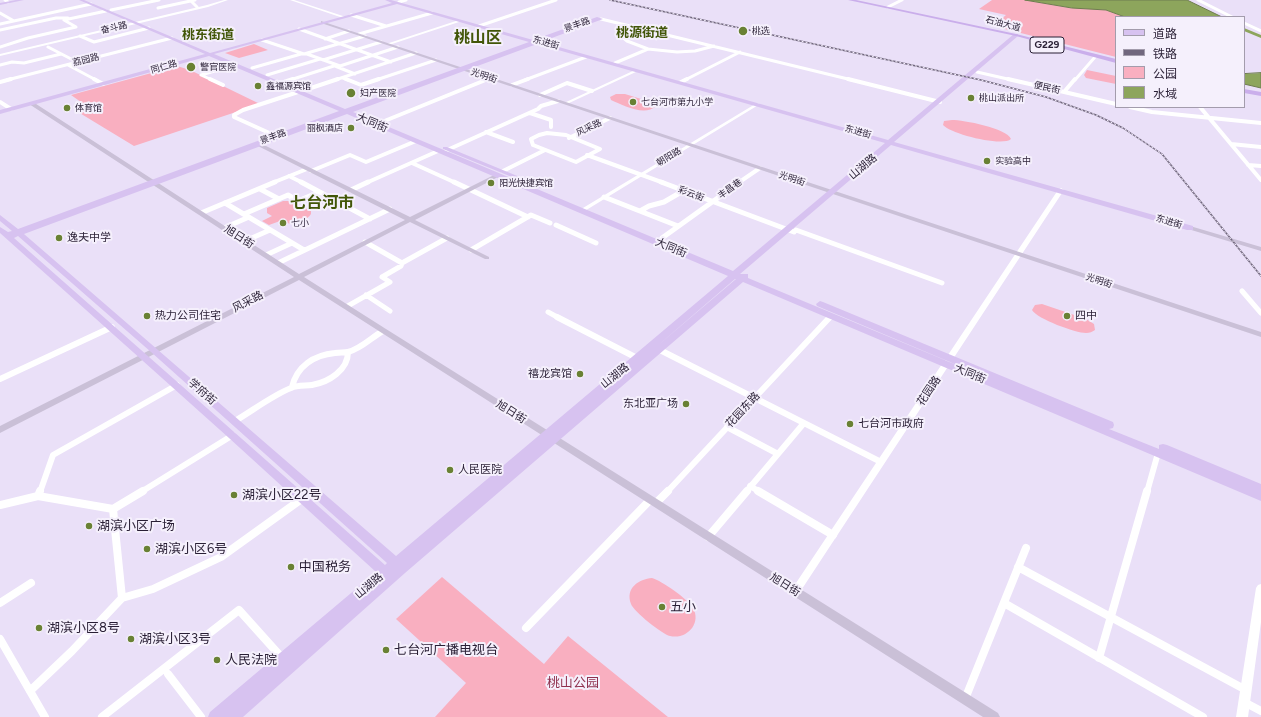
<!DOCTYPE html>
<meta charset="utf-8">
<style>
body{margin:0}
#map{position:relative;width:1261px;height:717px;overflow:hidden;background:#eae0f8;font-family:Figtree,"Noto Sans SC",sans-serif}
canvas{display:block}
.legend{position:absolute;left:1115px;top:16px;width:130px;height:92px;box-sizing:border-box;background:#f5f0fc;border:1px solid #a39cac;margin:0;padding:5px 7px;list-style:none;font-size:12px;color:#291f35}
.legend li{display:flex;align-items:center;gap:8px;height:20px}
.legend b{width:20px;border:1px solid #a39cac}
</style>
<div id="map">
<canvas width="1261" height="717"></canvas>
<ul class="legend">
<li><b style="height:5px;background:#d7c2f0"></b>道路</li>
<li><b style="height:5px;background:#71677e"></b>铁路</li>
<li><b style="height:11px;background:#f9afc0"></b>公园</li>
<li><b style="height:11px;background:#8da55c"></b>水域</li>
</ul>
</div>
<script>
const ctx = document.querySelector('canvas').getContext('2d');
ctx.lineJoin = 'round';
function fill(path, color) {
  ctx.fillStyle = color;
  ctx.fill(path, 'evenodd');
}
function trace(path, color, width, dash) {
  ctx.strokeStyle = color;
  ctx.lineWidth = width;
  ctx.lineCap = dash ? 'butt' : 'round';
  ctx.setLineDash(dash || []);
  ctx.stroke(path);
}
function drawText(font, color, halo, rows, align = 'center') {
  ctx.font = font + ' Figtree,"Noto Sans SC",sans-serif';
  ctx.lineWidth = 4;
  ctx.setLineDash([]);
  ctx.textBaseline = 'middle';
  ctx.strokeStyle = halo;
  ctx.fillStyle = color;
  for (const [text, x, y, turn = 0] of rows) {
    ctx.save();
    ctx.translate(x, y);
    ctx.rotate((+turn || 0) * Math.PI / 180);
    ctx.textAlign = isNaN(turn) ? turn : align;
    if (halo) ctx.strokeText(text, 0, 0);
    ctx.fillText(text, 0, 0);
    ctx.restore();
  }
}
const green = new Path2D(`
 M992,0H1025L1072,8H1093L1106,10L1125,17H1116V57L993,26L1006,15L979,9Z
 M254,44L268,50L239,58L225,53Z
 M177,66L190,70L260,104L134,146L78,112L88,107L71,95Z
 M1087,70L1116,76V84L1086,78L1084,75Z
 M616,94H625L654,103L656,106C645,117 622,105 611,100L610,97Z
 M952,120C963,120 1007,128 1011,139C1002,147 951,134 943,125L944,121Z
 M283,201H292L311,211V214C305,223 289,226 280,221L269,225L262,221L272,216L267,213V208Z
 M1042,304L1086,319L1094,324L1095,330C1092,332 1090,333 1086,333C1076,333 1037,319 1032,310L1035,305Z
 M442,577L544,664L568,636L668,717H435L466,683L396,619Z
 M652,578C662,581 688,599 693,608C702,624 686,640 670,636C662,634 634,612 631,604C625,588 639,579 652,578Z`);
const water = new Path2D(`
 M1025,0H1187L1222,17H1125L1106,10L1072,8Z
 M1261,73V88L1244,84V74Z`);
const river = new Path2D(`
 M1244,28L1261,35V38L1244,31Z`);
const minorFar4 = new Path2D(`
 M5,0L8,2
 M1198,0L1232,17
 M191,1L197,7
 M399,2L406,0
 M888,7L902,0
 M158,8L195,0
 M111,10L159,0
 M0,13L14,21
 M351,15L386,26
 M601,19L852,80
 M1244,23L1261,31
 M0,24L91,4
 M633,25L619,34L627,41L648,49
 M479,26L556,0
 M299,29L391,62
 M0,30L56,18H68
 M359,34L432,13
 M80,36L94,42L149,28
 M325,39L349,31
 M262,40L304,54L365,36
 M0,47L28,38L76,27L64,20L106,11
 M48,47L77,62
 M307,54L340,66L398,47
 M323,60L381,42
 M615,63L648,49L677,52L695,51L714,46
 M0,65L12,62L24,63L61,54
 M68,65L96,80
 M335,66L355,74
 M252,68L301,54
 M977,72L1012,80
 M267,75L320,59
 M343,78L348,80
 M7,80L172,38
 M212,80L201,75L235,65
 M290,80L337,65
 M335,80L416,53
 M376,80L436,60
 M486,80L491,78
 M525,80L586,57
 M685,80L740,52
 M1075,80L1095,57`);
const minorFar3 = new Path2D(`
 M94,79L103,84
 M210,79L223,85
 M346,79L361,85L379,79
 M848,79L940,102
 M1008,79L1116,104
 M0,82L11,79
 M284,82L293,79
 M681,82L687,79
 M512,85L528,79
 M305,90L338,79
 M1064,92L1075,79
 M540,95L567,83L592,91
 M0,102L11,109
 M1130,107L1152,112L1261,123
 M1200,107L1261,180
 M530,113L551,120V127
 M382,122L488,79
 M486,132L513,142
 M547,133L566,135L600,149L576,162L533,145L531,139L539,135Z
 M276,136L234,117V115L243,110L298,92
 M569,138L610,118
 M1231,144L1261,147
 M445,151L538,109L541,106L558,101
 M587,155L664,183
 M412,163L456,183
 M1248,165L1261,166
 M311,171L350,155L366,162L416,141
 M503,171L545,150
 M289,176L303,183
 M272,183L307,169
 M366,183L438,151
 M738,183L760,168`);
const minorFar2 = new Path2D(`
 M301,182L370,219
 M454,182L528,217
 M661,182L794,232
 M260,189L279,199
 M351,190L368,182
 M604,197L678,226
 M225,203L304,250
 M640,211L649,206L664,202L683,191
 M201,213L275,182
 M244,214L288,195L298,201L319,192
 M556,225L596,243
 M224,228L249,217
 M796,230L942,283
 M662,238L740,182
 M245,241L270,230
 M365,242L402,263L447,238
 M471,250L531,215L550,223
 M266,255L292,243
 M278,263L390,209
 M1242,291L1261,313
 M366,295L390,311
 M346,307L390,282L382,277L401,266L402,263
 M548,312L559,318
 M830,318L831,316`);
const minorFar1 = new Path2D(`
 M557,317L637,358
 M656,348L881,462
 M0,379L112,327
 M292,387C297,366 314,355 335,353C340,352 344,353 348,352C361,349 372,337 383,331
 M235,421C252,411 273,395 291,388C297,385 306,386 312,385C329,382 348,370 348,352
 M727,427L778,454
 M750,486L760,492
 M40,492L53,455L177,385
 M141,492L233,435
 M667,492L830,317
 M746,492L804,423
 M1147,492L1158,453`);
const minor = new Path2D(`
 M758,491L833,535
 M38,496L40,491
 M656,503L668,491
 M0,505L38,496L113,509L143,491
 M708,537L747,491
 M1018,567L1246,690
 M122,598L153,589L221,557L303,498
 M0,603L31,583
 M1004,603L1203,717
 M526,628L650,500
 M0,639L45,717
 M1099,658L1147,491
 M168,674L201,717
 M30,691L72,651L122,598L113,509
 M965,699L1026,548
 M1244,702L1261,711
 M102,717L239,610L283,659`);
const tertiary = new Path2D(`
 M224,0H228L208,7L0,56V54L207,5Z
 M290,0H294L346,17L343,18Z
 M459,20L462,21L389,45L386,44Z
 M635,70L638,71L567,104L564,103Z
 M757,103L760,104L583,212H579L578,211Z
 M1061,188L1064,190L798,595L795,596L792,595L790,592L1058,190Z
 M1261,584V622L1248,717H1236L1256,588L1258,585Z`);
const secondary = new Path2D(`
 M321,21L1261,332V337L321,23Z
 M29,102H33L299,274L405,220L258,146V144H262L410,217L494,175H498V177L415,220L489,257V259H485L410,222L304,277L386,329L998,713L1000,717H983L299,280L0,433V426L294,277L29,104Z
 M1190,226L1261,247V251L1188,229V227Z`);
const primary = new Path2D(`
 M16,0H24L0,5V3Z
 M79,0H84L210,53L392,3L385,0H391L533,40L597,17L603,19L541,42L888,140L1014,34H1018V36L894,142L1193,226V230H1187L891,145L740,274H748V278L995,381L817,306L816,304L820,301L823,302L1113,422L1114,425L1113,428L1109,429L1159,449V445L1163,444L1167,445L1261,484V501L743,282L405,573L243,717H208L210,712L376,572L229,438L0,233V227L8,232L12,231L0,221V215L18,229L339,111L209,56L0,114V110L205,54ZM397,4L529,42L345,109L214,54ZM537,44L885,143L733,271L353,112ZM347,114L728,276L396,556L24,234ZM18,236L151,352L387,563L385,565L14,238ZM735,279H736L656,347Z
 M443,147H447L544,187L539,188L443,149Z`);
const trunk = new Path2D(`
 M848,0H856L1016,34L1116,59V63L1016,36Z
 M1244,89L1261,92V96L1244,93Z`);
const rail = new Path2D(`
 M610,0L981,80L1046,97L1096,115L1123,128L1162,154L1261,276`);
const markers = [
 [743,31,5,"#698134"],
 [191,67,5,"#698134"],
 [258,86,4,"#698134"],
 [351,93,5,"#698134"],
 [971,98,4,"#698134"],
 [633,102,4,"#698134"],
 [67,108,4,"#698134"],
 [351,128,4,"#698134"],
 [987,161,4,"#698134"],
 [491,183,4,"#698134"],
 [283,223,4,"#698134"],
 [59,238,4,"#698134"],
 [147,316,4,"#698134"],
 [1067,316,4,"#698134"],
 [580,374,4,"#698134"],
 [686,404,4,"#698134"],
 [850,424,4,"#698134"],
 [450,470,4,"#698134"],
 [234,495,4,"#698134"],
 [89,526,4,"#698134"],
 [147,549,4,"#698134"],
 [291,567,4,"#698134"],
 [662,607,4,"#698134"],
 [39,628,4,"#698134"],
 [131,639,4,"#698134"],
 [386,650,4,"#698134"],
 [217,660,4,"#698134"]
];
const farStreetnames = [
 ["石油大道",1003,24,15],
 ["景丰路",577,25,-20],
 ["奋斗路",114,28,-13],
 ["东进街",546,43,16],
 ["荔园路",86,60,-14],
 ["同仁路",164,67,-16],
 ["光明街",484,76,18],
 ["便民街",1047,88,13],
 ["风采路",589,128,-26],
 ["东进街",858,132,16],
 ["景丰路",273,137,-20],
 ["朝阳路",669,157,-31],
 ["光明街",792,179,18],
 ["丰昌巷",730,189,-35],
 ["彩云街",691,194,20],
 ["东进街",1169,222,17],
 ["光明街",1099,281,18]
];
const farPoinames = [
 ["桃选",752,31],
 ["警官医院",200,67],
 ["鑫福源宾馆",266,86],
 ["妇产医院",360,93],
 ["桃山派出所",979,98],
 ["七台河市第九小学",641,102],
 ["体育馆",75,108],
 ["丽枫酒店",343,128,"right"],
 ["实验高中",995,161],
 ["阳光快捷宾馆",499,183],
 ["七小",291,223]
];
const shields = [
 [1047,45,34]
];
const shieldNames = [
 ["G229",1047,45]
];
const streetNames = [
 ["大同街",372,123,23],
 ["山湖路",863,167,-40],
 ["旭日街",239,237,33],
 ["大同街",671,248,23],
 ["风采路",248,302,-27],
 ["大同街",970,374,23],
 ["山湖路",615,376,-39],
 ["花园路",929,391,-56],
 ["学府街",202,392,41],
 ["花园东路",743,410,-47],
 ["旭日街",511,412,32],
 ["旭日街",785,585,32],
 ["山湖路",369,586,-40]
];
const poiNames = [
 ["逸夫中学",67,238],
 ["热力公司住宅",155,316],
 ["四中",1075,316],
 ["禧龙宾馆",572,374,"right"],
 ["东北亚广场",678,404,"right"],
 ["七台河市政府",858,424],
 ["人民医院",458,470]
];
const farDistrictnames = [
 ["桃源街道",642,33],
 ["桃东街道",208,35]
];
const nearPoinames = [
 ["湖滨小区22号",242,495],
 ["湖滨小区广场",97,526],
 ["湖滨小区6号",155,549],
 ["中国税务",299,567],
 ["五小",670,607],
 ["湖滨小区8号",47,628],
 ["湖滨小区3号",139,639],
 ["七台河广播电视台",394,650],
 ["人民法院",225,660]
];
const nearParknames = [
 ["桃山公园",573,683]
];
const farTownnames = [
 ["桃山区",478,38],
 ["七台河市",322,203]
];
fill(green, '#f9afc0');
fill(water, '#8da55c');
trace(water, '#6f7d50', 1);
fill(river, '#8da55c');
trace(minorFar4, '#fff', 3);
trace(minorFar3, '#fff', 4);
trace(minorFar2, '#fff', 5);
trace(minorFar1, '#fff', 6);
trace(minor, '#fff', 8);
fill(tertiary, '#fff');
fill(secondary, '#cac0d7');
fill(primary, '#d7c2f0');
fill(trunk, '#caaeeb');
trace(rail, '#71677e', 1.5);
trace(rail, '#f5f0fc', 1, [2]);
for (const [x, y, r, color] of markers) {
  const dot = new Path2D();
  dot.arc(x, y, r, 0, 2 * Math.PI);
  ctx.fillStyle = color;
  ctx.fill(dot);
  trace(dot, '#f5f0fc', 1.5);
}
drawText('9px', '#291f35', '#f5f0fc', farStreetnames);
drawText('9px', '#291f35', '#f5f0fc', farPoinames, 'left');
for (const [x, y, w] of shields) {
  const box = new Path2D();
  box.roundRect(x - w / 2, y - 8, w, 16, 3);
  ctx.fillStyle = '#f5f0fc';
  ctx.fill(box);
  trace(box, '#291f35', 1);
}
drawText('bold 10px', '#291f35', null, shieldNames);
drawText('11px', '#291f35', '#f5f0fc', streetNames);
drawText('11px', '#291f35', '#f5f0fc', poiNames, 'left');
drawText('bold 13px', '#425608', '#f5f0fc', farDistrictnames);
drawText('13px', '#291f35', '#f5f0fc', nearPoinames, 'left');
drawText('13px', '#90314f', '#f5f0fc', nearParknames);
drawText('bold 16px', '#425608', '#f5f0fc', farTownnames);
</script>
